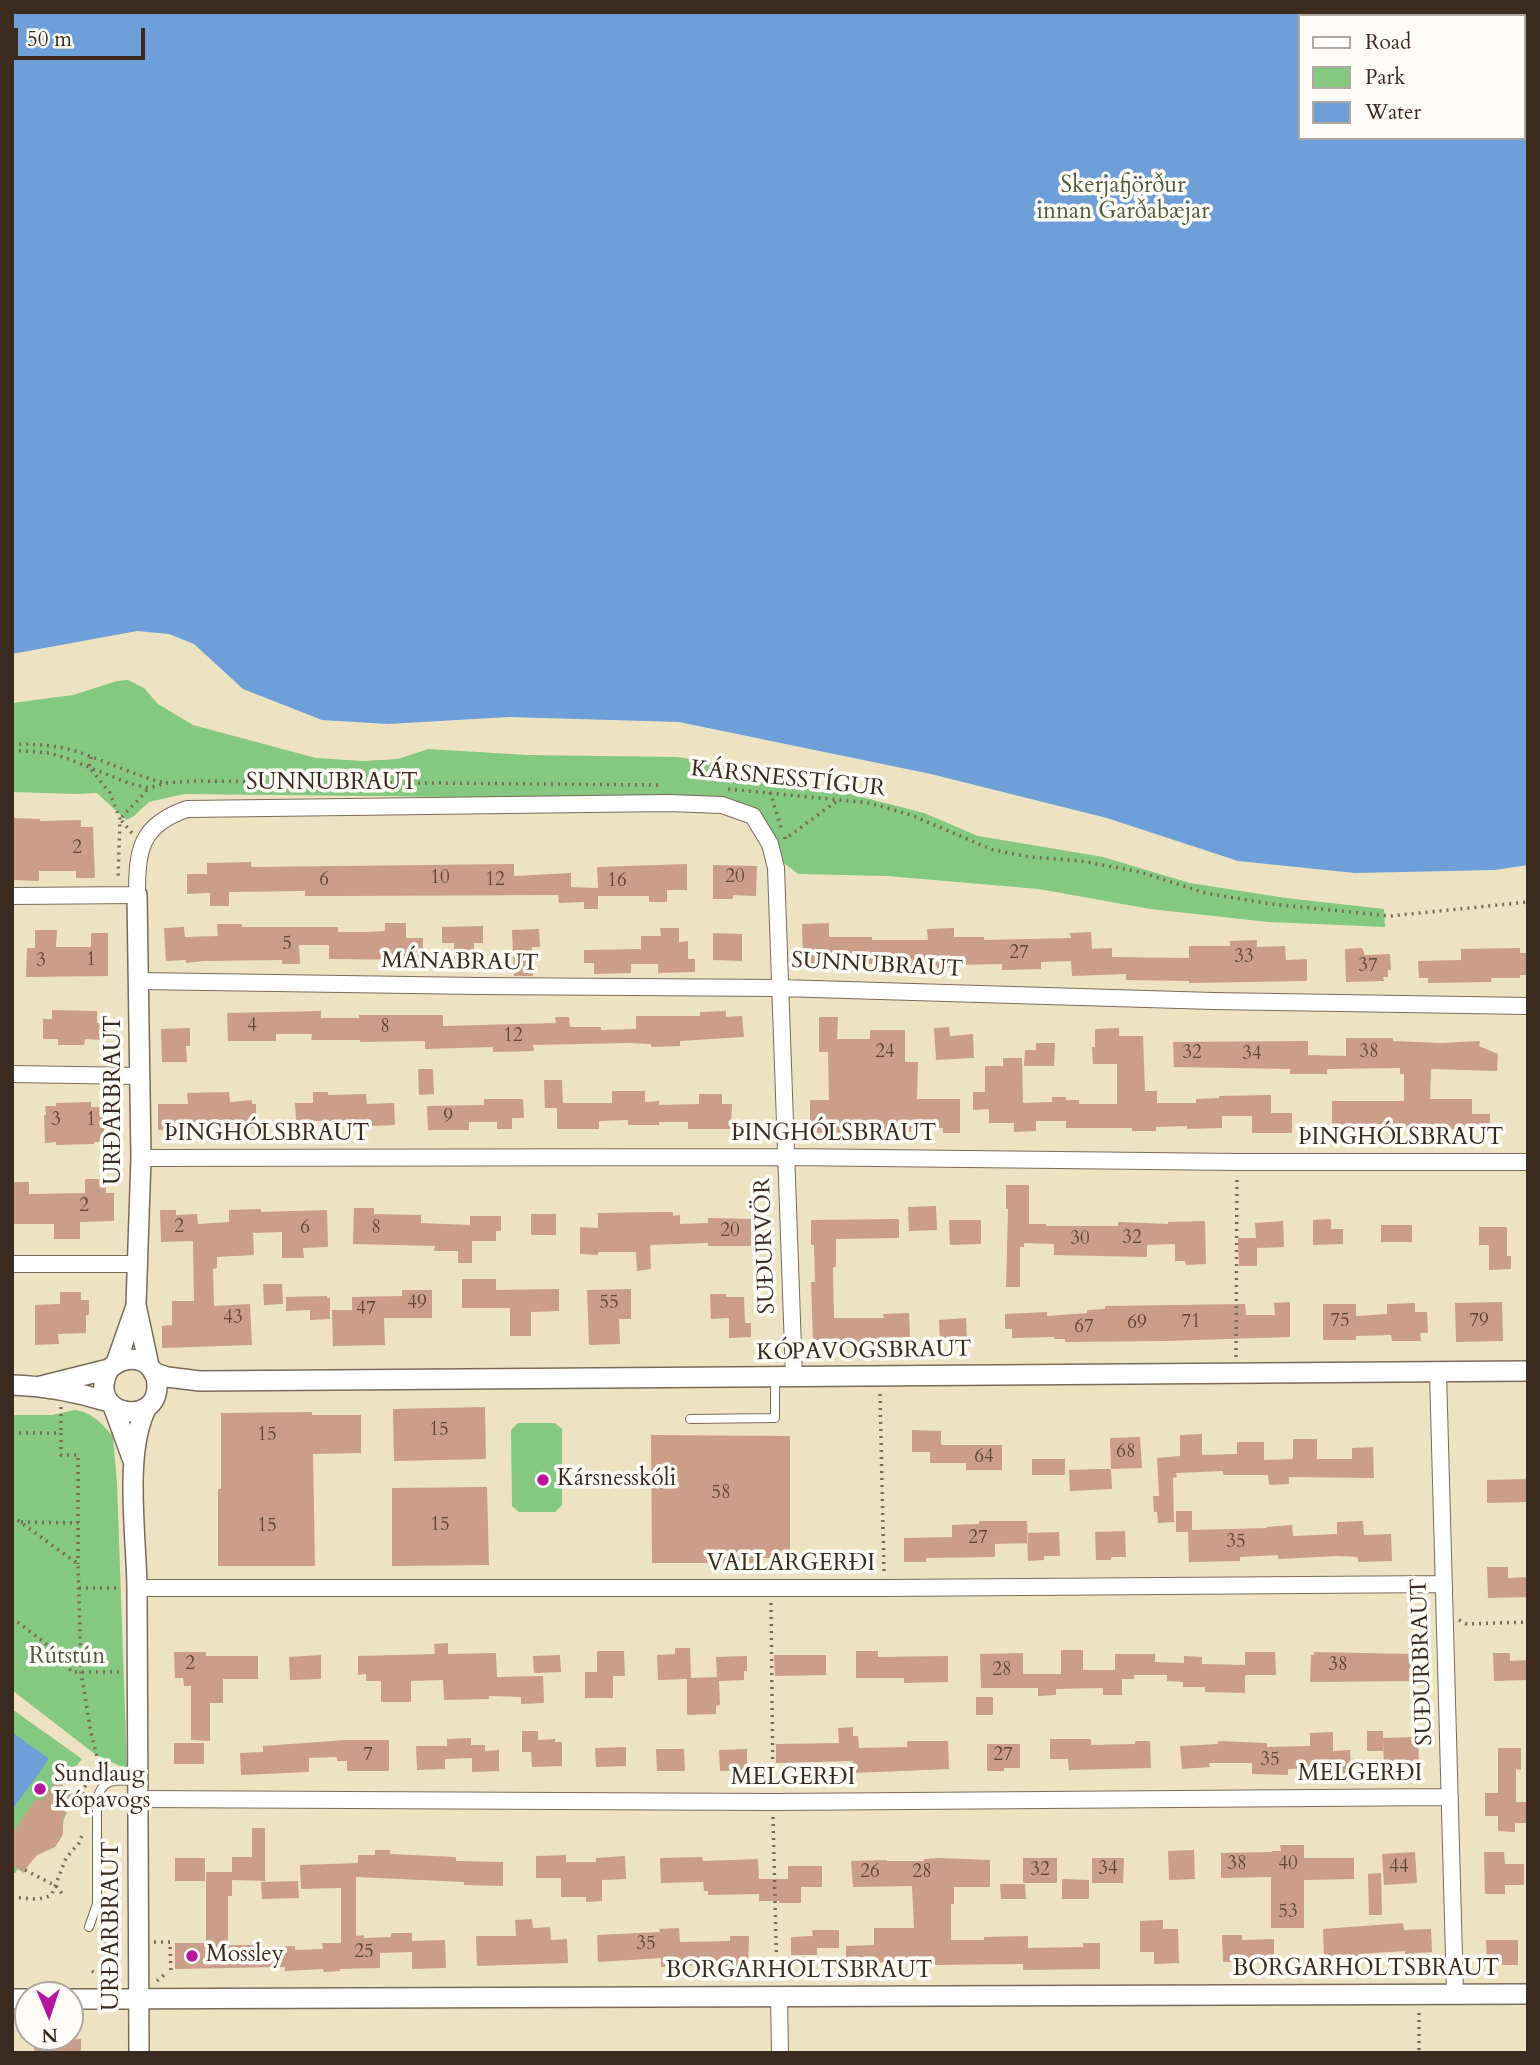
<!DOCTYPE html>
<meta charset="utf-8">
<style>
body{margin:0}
#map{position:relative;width:1540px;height:2065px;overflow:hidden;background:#ede3c3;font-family:Cardo,serif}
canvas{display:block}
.frame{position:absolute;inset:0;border:14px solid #3b2a1e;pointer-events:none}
.legend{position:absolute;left:1298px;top:14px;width:228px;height:126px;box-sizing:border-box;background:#fdfcf7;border:2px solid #afa8a0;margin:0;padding:9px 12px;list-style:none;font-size:21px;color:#3b2a1e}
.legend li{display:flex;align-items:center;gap:14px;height:35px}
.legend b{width:35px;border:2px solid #afa8a0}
.north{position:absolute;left:14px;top:1981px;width:70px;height:70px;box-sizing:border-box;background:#fdfcf7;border:2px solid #afa8a0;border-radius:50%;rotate:178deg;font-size:19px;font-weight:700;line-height:28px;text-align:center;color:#3b2a1e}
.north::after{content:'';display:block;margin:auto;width:24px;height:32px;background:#b5179e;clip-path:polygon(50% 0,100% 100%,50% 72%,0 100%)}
.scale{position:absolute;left:14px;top:28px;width:131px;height:32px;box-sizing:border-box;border:4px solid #3b2a1e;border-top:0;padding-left:9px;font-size:21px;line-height:24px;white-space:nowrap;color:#3b2a1e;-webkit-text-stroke:5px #fdfcf7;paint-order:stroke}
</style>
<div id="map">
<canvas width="1540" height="2065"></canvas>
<div class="frame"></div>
<ul class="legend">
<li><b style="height:9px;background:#fff"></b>Road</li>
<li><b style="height:19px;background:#84c881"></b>Park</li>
<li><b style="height:19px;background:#6e9fd8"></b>Water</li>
</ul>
<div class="north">N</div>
<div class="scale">50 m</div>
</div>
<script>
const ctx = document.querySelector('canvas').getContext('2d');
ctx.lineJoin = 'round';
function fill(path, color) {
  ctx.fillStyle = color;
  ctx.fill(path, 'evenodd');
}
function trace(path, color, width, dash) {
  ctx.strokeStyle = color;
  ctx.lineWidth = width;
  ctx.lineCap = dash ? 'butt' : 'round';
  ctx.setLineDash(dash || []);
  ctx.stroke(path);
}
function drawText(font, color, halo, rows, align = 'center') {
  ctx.font = font + ' Cardo,serif';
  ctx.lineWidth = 7;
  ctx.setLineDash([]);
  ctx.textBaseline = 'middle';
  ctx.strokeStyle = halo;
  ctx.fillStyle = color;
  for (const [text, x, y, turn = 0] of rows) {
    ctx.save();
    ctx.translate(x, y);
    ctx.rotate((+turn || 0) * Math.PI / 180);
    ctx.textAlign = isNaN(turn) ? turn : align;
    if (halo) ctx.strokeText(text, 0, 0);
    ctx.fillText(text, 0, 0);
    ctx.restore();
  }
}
const green = new Path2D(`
 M128,680L144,688L158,704L193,725L316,758L363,761L398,759L428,749L528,755L677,757L738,767L792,779L924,813L978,836L1103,857L1190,883L1286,898L1384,909L1385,927L1269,922L1150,909L1039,889L887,876L798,874L779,859L755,812L640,799L184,794L149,802L134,816L126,820L97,793L77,794L12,792V703L73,695L117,681Z
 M75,1410C92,1412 102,1424 113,1436L117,1483L127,1769L96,1755L12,1690V1415H52Z
 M518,1423H555L562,1429V1505L555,1512H519L512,1506L511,1430Z
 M12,1709L82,1759L62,1785L72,1793L61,1809L67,1813C60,1822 66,1834 57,1844C51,1851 44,1850 37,1854C32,1857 27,1868 24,1873L18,1869L15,1873L12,1872Z`);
const water = new Path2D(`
 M12,12H1528V865L1495,870L1355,873L1238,861L1107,818L931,774L679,722L509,717L388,724L322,720L243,689L194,644L169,634L137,631L12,654ZM1300,16H1524V138H1300Z
 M12,1732L49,1759L12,1810Z`);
const building = new Path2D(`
 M12,818L40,819V821L81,820V827H93L95,878H76V871H39V881L12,880Z
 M251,862V867L514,864V876L571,873V887L598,888L597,867L687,864V890H667V902H649V896H598V909H584V902L559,903L558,895L342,896H305V891L229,892V906H210V893L187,894V874H207V863Z
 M713,865L757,866L756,896L733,895V899H713Z
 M385,923H406V938H423V960L329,959V945H299L300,964H282V960L203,961L186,963V960L166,961L164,928L184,927L185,937L218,936L217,924H242V927H338V932H366L385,931Z
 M829,923V937H872V940H928L927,929L954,928V937H984V940L1071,938L1070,933L1091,932L1092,949L1112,948V957L1189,958V946H1230V941L1257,940V947L1285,946L1286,960L1307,959V981L1189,983V981L1126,980V974L1072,976L1071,961L1041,962V969L1002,970V964L953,965V967L937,968V966H873V964L803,965L802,924Z
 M483,926V943H474V964H454V943H442V927Z
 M660,928H679V942L688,941V959H695V972L658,973V964H631V973L594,974V963H584V950L641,949V936H661Z
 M539,929L540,947H532L533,976H514L512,930Z
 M35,930H57L56,947H91V933H108V976L26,977L27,948H35Z
 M713,933L742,934V961L713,960Z
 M1362,948L1365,955L1390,954L1391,970H1388V977H1383L1384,981L1346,982L1345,949Z
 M1520,948V953H1528V975H1520V978H1491V982L1428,983V978H1419L1418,961L1461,960V949Z
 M52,1010L97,1011V1023H104V1040L85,1039L84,1045H58V1039H43V1019H52Z
 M321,1011V1018H359V1015H443V1026L556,1023L555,1017H569L570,1027H601V1030L636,1029V1016H700V1012L726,1011V1017L742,1016L744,1037L680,1041V1046L651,1047V1044L627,1043L533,1045L534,1051L493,1052V1047L425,1049V1041L360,1042V1040H311L312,1034H276V1041H228L227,1013Z
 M819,1017H838L837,1039H870V1030H905V1062H918L917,1099H960V1133H943V1128H911V1132L810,1133V1100H829L828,1052H819Z
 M949,1027L950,1036L973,1034L974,1058L936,1060L934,1028Z
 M190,1028V1046H186L187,1062H162L161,1029Z
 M1119,1028V1036H1143L1145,1091H1157V1103H1196V1099L1219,1098V1096L1271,1095V1113H1292V1133H1252V1116H1222V1128L1187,1129V1126L1156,1127V1131H1132V1128H1066V1121H1036V1131L1014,1132V1123H989V1109L973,1110V1092H985V1066H1003V1058H1022L1023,1103L1052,1102V1097H1066V1100H1079V1104H1117V1064H1093L1092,1047H1095V1029Z
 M1346,1038H1393V1041L1442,1043L1480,1041L1479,1046L1498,1054L1497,1071L1431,1069L1430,1099H1472V1114H1490V1129H1442V1132H1424V1129L1388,1130V1124L1332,1125V1101H1404V1074H1400V1068L1327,1069V1074H1290V1069L1174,1067L1173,1042L1308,1041V1055L1346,1056Z
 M1036,1043H1055L1054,1066H1024L1025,1050H1036Z
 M418,1069H433L434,1094L419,1095Z
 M544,1080H562L563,1103H612V1091H645V1102L659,1101V1105L699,1104V1094H722V1104H732L731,1129H688V1122H659V1125H628V1120L599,1121V1129H557V1108H545Z
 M229,1092L230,1102L252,1100V1104H256V1128L230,1129V1123L188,1125V1129L158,1130V1104H188L187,1093Z
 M313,1092H328V1095L366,1094L367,1104L394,1103L395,1125L352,1127L351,1121H296L295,1103H313Z
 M484,1099H523L524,1118H512V1129H497V1122H469V1130H428L427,1106L484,1105Z
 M91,1102V1107H102L105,1142H94V1144L56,1145V1142L45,1143L44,1115H46L45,1106H56V1103Z
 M85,1179H106V1193H114V1221L80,1222V1239H54V1224H12V1182H29V1194L85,1193Z
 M1006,1185H1029V1224H1046V1226H1118V1222L1168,1224V1222L1205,1221L1206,1264L1186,1265L1185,1261H1175V1244L1147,1245V1257L1054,1255V1244L1024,1243V1247H1020V1287H1006L1008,1209H1006Z
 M936,1206L937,1230L909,1231L908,1207Z
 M354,1208H374V1214L421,1215V1223L470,1225V1216H501V1231H496V1241H472V1263H458V1251H434L435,1246L353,1244Z
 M261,1209V1212L327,1210L328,1247L303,1248L304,1258H282V1232L253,1233L254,1255L217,1257V1268L213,1269L214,1306L250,1304L252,1345L162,1348V1326L172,1325V1301H194L193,1241L161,1242L160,1210H176V1215L197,1214L198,1224L229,1222V1210Z
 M658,1212H673V1216L680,1215V1224L708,1223V1218L751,1219V1246H708V1243L650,1245L651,1269L637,1271L636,1252H598V1255L580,1254V1227L598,1228V1213Z
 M531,1214H556V1235H531Z
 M899,1219V1238L836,1239V1267H833L834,1318H884L883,1314L909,1313L910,1337H900V1341L866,1343H842V1340H813L811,1282H815L814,1245H811V1220Z
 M1331,1219V1229H1343V1244L1313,1245V1220Z
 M949,1220H981V1244L950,1245Z
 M1283,1221L1284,1247L1257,1248V1266H1239L1238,1238H1256L1255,1223Z
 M1381,1225H1412V1242H1381Z
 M1479,1227H1507V1256H1511V1269L1489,1270V1245H1479Z
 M462,1279H496V1290L559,1289V1311L531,1312V1336H510V1308H462Z
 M263,1284H282L283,1304L264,1305Z
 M631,1289V1319H619L620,1344L589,1345L587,1290Z
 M402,1290H432V1318H384L385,1345L333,1346L332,1310H352V1297L402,1296Z
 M60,1292H81V1300H89V1315H86V1333L58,1334L59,1344L35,1345V1305L60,1304Z
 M710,1294H726V1297H744L745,1323H751V1337L729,1338V1318L711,1319Z
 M327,1296V1298H330V1319L310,1320V1310L286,1311V1297Z
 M1290,1302V1337L1165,1341L1065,1342V1339H1054V1337L1012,1338V1329H1005V1314L1047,1312V1316L1087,1313V1310L1105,1309V1306L1245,1304L1246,1315H1275L1274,1303Z
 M1502,1302L1503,1341L1456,1342L1455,1303Z
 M1415,1303V1312H1427L1428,1333H1420L1421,1341H1392L1391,1335L1356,1336V1340H1323V1304H1356V1316L1387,1314V1304Z
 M966,1318L967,1342L940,1343L939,1320Z
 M485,1407L486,1459L394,1461L393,1409Z
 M312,1412V1415H361V1453L313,1454L315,1566H218V1489H221V1413Z
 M912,1430L941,1431V1445H1002V1470H966V1463H930V1452H912Z
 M1202,1434V1455L1237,1454V1442H1264V1460L1293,1459V1439H1317V1459H1352V1448L1373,1447L1374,1478L1289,1477V1484L1269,1485L1268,1475H1223V1471L1176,1473L1177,1477L1173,1478L1174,1522L1158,1523L1157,1512H1154L1153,1496H1159L1157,1458L1180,1456V1435Z
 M651,1435L790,1436V1558H761V1563H652Z
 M1140,1437L1142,1468L1111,1469L1110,1438Z
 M1032,1459H1065V1475H1032Z
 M1096,1469H1111L1112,1489L1070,1491L1069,1470Z
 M1528,1479V1502L1487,1503V1480Z
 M487,1487L489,1565L392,1566V1488Z
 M1176,1511H1192V1530L1267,1528V1527L1292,1525L1293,1536L1337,1534V1522L1363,1521L1364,1535L1391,1534L1392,1561L1358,1562V1557L1338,1556L1278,1559V1555L1240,1557V1561L1189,1562L1188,1532H1176Z
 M979,1521H1027L1028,1543L995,1544V1557L926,1558V1562H904V1538L952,1537V1525L979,1524Z
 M1125,1531L1126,1557H1111V1560H1096L1095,1532Z
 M1059,1532L1060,1556H1044V1560L1028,1561L1027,1533Z
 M1487,1567H1508V1578L1528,1577V1597L1488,1598Z
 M448,1643V1654L496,1653L497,1677L543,1676L544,1703L521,1704V1697L489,1696V1699L444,1700L443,1680L411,1681V1702H381V1681H366V1674L358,1675V1656L435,1654L434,1644Z
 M675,1648H690L691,1678L717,1677L716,1657L747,1656V1671H744V1680L719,1681L720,1705L716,1706V1714L687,1715V1679L658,1680L657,1655L675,1654Z
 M1061,1650H1083V1670H1115V1654H1155V1662L1184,1663V1656L1202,1657V1664L1245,1665V1693L1205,1692V1687H1183V1682L1167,1681V1675H1134V1679H1122V1695H1103V1688L1056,1689V1695L1038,1696V1688H981L980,1654L1023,1653V1674H1061Z
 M597,1651H624L625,1676H613V1698H585V1672H597Z
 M856,1651H878V1657L948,1656V1682L904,1683V1678H856Z
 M174,1652H206V1656H258V1679H223V1703H210V1741L191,1740V1686H184L183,1678H175Z
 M1245,1652H1275L1276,1675H1245Z
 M1314,1652L1413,1654V1661H1418L1417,1681L1310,1682L1311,1655H1314Z
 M1493,1653H1510V1661L1528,1660V1680L1494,1681Z
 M321,1655V1679L290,1680L289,1657Z
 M560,1655L561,1672L534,1673L533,1656Z
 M774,1655H826V1675L775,1676Z
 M976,1697H993V1715H976Z
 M853,1727V1736H858L859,1748L907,1747V1741H948L949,1769L854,1773L853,1761L776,1763V1744L839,1743L838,1728Z
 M522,1731H538V1740L555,1739V1742H562V1766L532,1767L531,1752H522Z
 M1367,1731H1383V1751H1367Z
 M1333,1732V1751L1350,1750L1351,1773L1330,1774V1767L1288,1769V1775L1252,1774V1763H1209L1210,1767L1182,1769L1180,1746L1218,1744V1741L1267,1743V1747L1310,1746V1733Z
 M1418,1737L1419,1769L1384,1770L1383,1738Z
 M471,1738V1745H485V1751L499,1750V1771L472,1772V1758L445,1759V1769L417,1770L416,1746H447V1739Z
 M1050,1739H1091V1745L1135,1744V1741H1150L1151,1768L1069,1770L1068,1759H1050Z
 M346,1740H389V1771H347V1761H337V1757L309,1758V1772L241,1775L240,1753L263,1752V1746Z
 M174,1743H204V1764H174Z
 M987,1744H1020V1768H1004V1771H987Z
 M626,1747V1766L596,1767L595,1748Z
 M1498,1748H1521V1770L1516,1769V1802H1528V1823H1515V1832L1498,1831V1816H1485V1793H1498Z
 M656,1749H684L685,1771H657Z
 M747,1749V1770L720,1771L719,1750Z
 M56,1781L72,1793L61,1809L67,1813L63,1817V1834L55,1847L37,1855L23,1872L12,1865V1834L37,1798L41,1801Z
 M252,1828H265V1881L232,1880V1896H228V1945H263V1947L295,1946V1950L323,1949L322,1943H341V1888L301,1889L300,1865L358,1863V1855H375V1850H390V1854L456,1857V1861L503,1862V1886L464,1885V1882L356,1877V1936L364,1935V1938L391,1937V1933H412V1941L445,1940L446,1968L412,1969V1952L380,1953V1968L340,1969V1971L324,1972L323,1969L285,1971V1967L175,1969V1943H206V1872H232V1857H252Z
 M1280,1845H1304V1858H1354V1879L1304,1880V1928H1271V1877L1221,1878V1853L1272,1852V1851H1281Z
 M1194,1850L1195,1879L1169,1880L1168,1851Z
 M1415,1852L1417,1883L1384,1885L1382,1854Z
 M1484,1852H1504L1505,1864H1524V1885H1505V1894H1485Z
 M566,1855V1862H596V1858L625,1856L626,1879L602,1880V1901L586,1902V1897H561V1878H536V1856Z
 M702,1857L703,1861L758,1859L759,1879H788V1866H822V1887H801V1903H779V1901H759V1894L708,1895V1891H704L703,1882L661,1883L660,1858Z
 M175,1858H205V1881H175Z
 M940,1858L990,1860V1887H954V1904H951V1940H984V1937L1028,1936V1948L1083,1947V1943H1100V1969L1023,1970V1964L934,1965V1962L846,1963V1946L874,1945V1928H914L912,1886L853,1887L851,1861L887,1860V1861H924V1859Z
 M1023,1858H1057V1883H1023Z
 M1092,1858H1124L1123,1883H1092Z
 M1381,1873L1382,1915H1369L1368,1874Z
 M1062,1879L1089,1880V1899H1062Z
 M298,1881L299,1898L262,1899L261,1882Z
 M1000,1884H1025L1026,1899H1001Z
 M532,1919L533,1928L550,1927L551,1940L567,1939L568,1963L477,1966L476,1936H516L515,1920Z
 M1163,1920V1929H1178L1179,1963L1154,1964V1952H1140V1921Z
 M1403,1923L1404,1930L1431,1929L1432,1952L1405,1954V1951L1358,1954V1957L1324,1958L1323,1929Z
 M679,1928L680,1942L730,1941V1936H749L748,1967L717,1966V1964L661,1967V1958L598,1962L597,1935L660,1932L659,1929Z
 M812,1930H839V1948H817V1955H791V1937L813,1936Z
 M1222,1935H1242V1940L1274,1939V1962H1223Z
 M1486,1940H1518V1965H1487Z
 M81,2039V2053H34V2041Z`);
const path = new Path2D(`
 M12,744C33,744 52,745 72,750C104,760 133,775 165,783
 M12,750L49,753L69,759L128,783L149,788L167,783L192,781L661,785
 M91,757L89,767L110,793L120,819L118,879
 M728,789L870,803L911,815L993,850L1030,857L1081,861L1140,872L1205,893L1271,904L1390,916L1528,902
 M770,792L782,830
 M132,833L120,819L149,788
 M785,837V839L837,801
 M1236,1357L1237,1176
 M880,1394L884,1572
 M61,1407V1433
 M12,1433H61V1455H78V1564
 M12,1516L78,1564L81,1672L91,1733L101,1772
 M21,1522L78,1523
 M79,1588H119
 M771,1603L773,1788
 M12,1618L44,1642L72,1672H122
 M1459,1620L1467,1624L1528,1622
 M83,1808C82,1795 82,1786 93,1777
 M773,1817L777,1981
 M25,1870L56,1886L64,1896
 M12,1897C25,1898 42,1902 52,1894L66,1858L79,1843L83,1833
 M105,1920L122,1918
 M104,1922L106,1927L105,1981
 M154,1942H170L171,1973
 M92,1971L95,1973H119
 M157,1981L166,1973
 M1419,2013V2053`);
const service = new Path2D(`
 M690,1419L775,1418V1377
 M89,1927L97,1904V1800C102,1777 117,1780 137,1781`);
const minor = new Path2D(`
 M12,896L137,895C137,850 140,825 187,809L669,803L722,805L753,816L770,844L776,868L794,1377
 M138,981L479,986L780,988L1213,1001L1528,1006
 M12,1074L140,1076
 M141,1158L786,1157L1238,1162H1528
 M12,1264H138
 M1438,1372L1455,1993
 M137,1588H885L1444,1584
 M137,1799L773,1802L1450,1797
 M779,1997L780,2053`);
const tertiary = new Path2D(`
 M137,895L141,1158L136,1305L149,1366
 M116,1363L135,1309
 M153,1372L167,1377L200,1381L1528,1371
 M12,1385C46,1386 77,1392 109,1402
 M41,1386L109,1369C120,1359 136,1355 148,1365C153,1370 157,1377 157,1384C159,1429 84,1416 109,1369
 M113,1406L132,1458
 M12,1999H28
 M70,1999L1528,1994
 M139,2053C138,1899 138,1745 137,1591C137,1539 123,1452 147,1407`);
const markers = [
 [543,1480,7,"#b5179e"],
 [40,1789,7,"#b5179e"],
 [192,1956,7,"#b5179e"]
];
const numberNames = [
 ["2",77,849],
 ["20",735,878],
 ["10",440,879],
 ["6",324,881],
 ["12",495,881],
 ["16",617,882],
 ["5",287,945],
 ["27",1019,954],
 ["33",1244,958],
 ["1",91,961],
 ["3",41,962],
 ["37",1368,967],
 ["4",252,1027],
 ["8",385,1028],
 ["12",513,1037],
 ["24",885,1053],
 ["38",1369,1053],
 ["32",1192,1054],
 ["34",1252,1055],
 ["9",448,1118],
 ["3",56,1121],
 ["1",91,1121],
 ["2",84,1207],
 ["2",179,1228],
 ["6",305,1229],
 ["8",376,1229],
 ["20",730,1232],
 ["32",1132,1239],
 ["30",1080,1240],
 ["49",417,1304],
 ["55",609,1304],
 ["47",366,1310],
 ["43",233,1319],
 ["75",1340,1322],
 ["79",1479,1322],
 ["71",1191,1323],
 ["69",1137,1324],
 ["67",1084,1328],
 ["15",439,1431],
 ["15",267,1436],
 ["68",1126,1453],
 ["64",984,1458],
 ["58",721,1494],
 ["15",440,1526],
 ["15",267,1527],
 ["27",978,1539],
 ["35",1236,1543],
 ["2",190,1665],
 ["38",1338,1666],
 ["28",1002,1671],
 ["7",368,1756],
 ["27",1003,1756],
 ["35",1270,1761],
 ["38",1237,1865],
 ["40",1288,1865],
 ["44",1399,1868],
 ["34",1108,1870],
 ["32",1040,1871],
 ["26",870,1873],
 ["28",922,1873],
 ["53",1288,1913],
 ["35",646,1945],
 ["25",364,1953]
];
const parkNames = [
 ["Skerjafjörður",1123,187],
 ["innan Garðabæjar",1123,213],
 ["Rútstún",67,1658]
];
const streetNames = [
 ["KÁRSNESSTÍGUR",788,780,6],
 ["SUNNUBRAUT",332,784],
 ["MÁNABRAUT",460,963,1],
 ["SUNNUBRAUT",877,966,3],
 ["URÐARBRAUT",115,1100,-90],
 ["ÞINGHÓLSBRAUT",267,1135],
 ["ÞINGHÓLSBRAUT",834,1135],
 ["ÞINGHÓLSBRAUT",1401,1139],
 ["SUÐURVÖR",766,1246,-92],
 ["KÓPAVOGSBRAUT",864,1352,-1],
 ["VALLARGERÐI",791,1565],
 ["SUÐURBRAUT",1423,1662,-92],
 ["MELGERÐI",1360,1775],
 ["MELGERÐI",793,1779],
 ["URÐARBRAUT",113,1926,-90],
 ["BORGARHOLTSBRAUT",1366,1970],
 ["BORGARHOLTSBRAUT",799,1972]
];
const poiNames = [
 ["Kársnesskóli",557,1480],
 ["Sundlaug",54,1776],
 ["Kópavogs",54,1802],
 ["Mossley",206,1956]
];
fill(green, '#84c881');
fill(water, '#6e9fd8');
fill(building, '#ca9e88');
trace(service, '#796b58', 10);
trace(minor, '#796b58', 18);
trace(tertiary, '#796b58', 22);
trace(path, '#796b58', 3.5, [2, 5]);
trace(service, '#fff', 8);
trace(minor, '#fff', 16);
trace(tertiary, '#fff', 19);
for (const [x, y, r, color] of markers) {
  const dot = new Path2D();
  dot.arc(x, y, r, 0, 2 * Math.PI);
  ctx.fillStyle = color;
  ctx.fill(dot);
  trace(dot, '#fdfcf7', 2.5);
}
drawText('19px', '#5f4738', null, numberNames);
drawText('23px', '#51593c', '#fdfcf7', parkNames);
drawText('23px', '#3b2a1e', '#fdfcf7', streetNames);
drawText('23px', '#3b2a1e', '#fdfcf7', poiNames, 'left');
</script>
